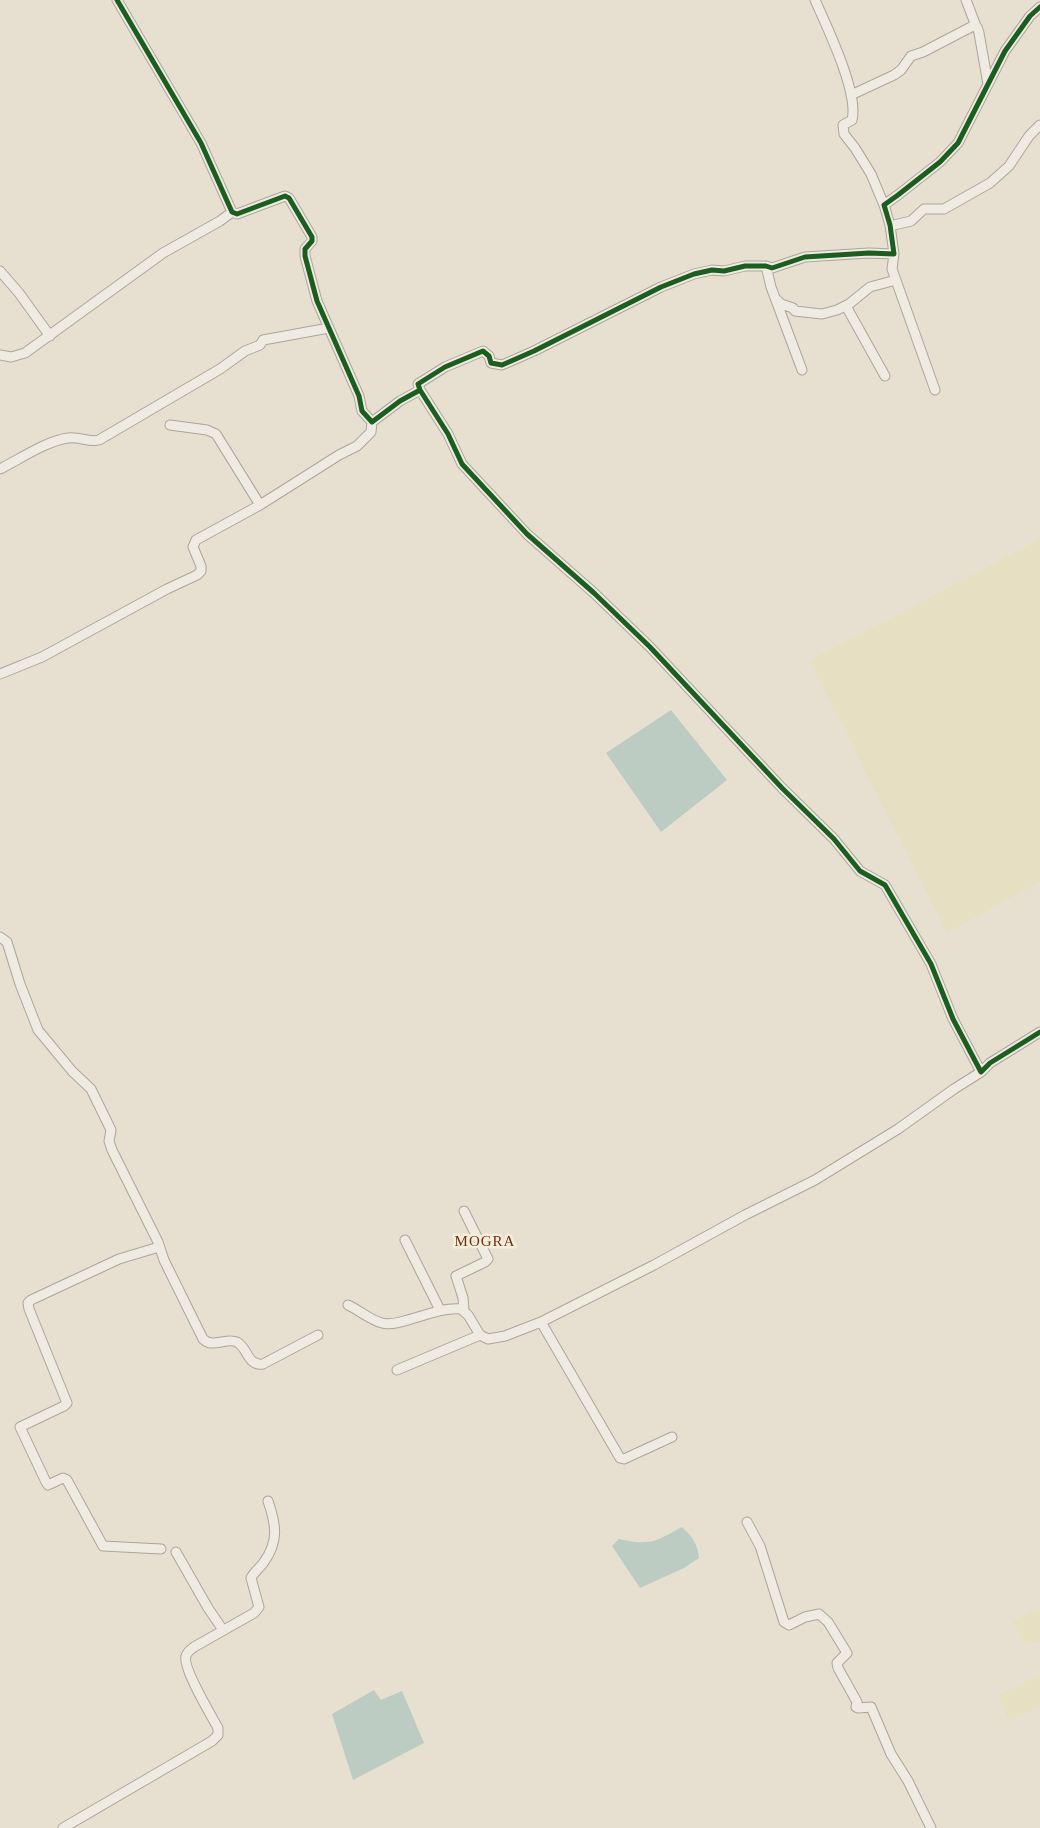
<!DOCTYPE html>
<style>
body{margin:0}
canvas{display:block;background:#e7e0d1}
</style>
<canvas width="1040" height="1828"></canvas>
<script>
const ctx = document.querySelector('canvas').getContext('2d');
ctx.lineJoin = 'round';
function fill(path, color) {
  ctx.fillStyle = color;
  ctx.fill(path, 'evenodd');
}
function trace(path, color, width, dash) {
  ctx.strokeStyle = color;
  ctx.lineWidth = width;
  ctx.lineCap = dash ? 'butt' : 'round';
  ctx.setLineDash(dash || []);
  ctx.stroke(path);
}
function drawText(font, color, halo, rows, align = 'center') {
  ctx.font = font + ' "Times New Roman",serif';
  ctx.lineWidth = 5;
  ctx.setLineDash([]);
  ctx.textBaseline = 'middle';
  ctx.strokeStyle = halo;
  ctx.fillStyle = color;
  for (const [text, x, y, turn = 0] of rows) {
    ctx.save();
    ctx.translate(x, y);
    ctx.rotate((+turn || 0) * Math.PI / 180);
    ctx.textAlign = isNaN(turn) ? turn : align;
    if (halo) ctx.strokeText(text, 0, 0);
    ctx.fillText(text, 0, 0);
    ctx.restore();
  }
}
const farmland = new Path2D(`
 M1040,539V882L947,933L809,661Z
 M1040,1608V1641L1024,1645L1013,1621Z
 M1040,1675V1707L1009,1721L998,1695Z`);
const water = new Path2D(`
 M671,710L727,780L661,832L606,753Z
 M682,1527C692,1536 698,1545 699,1558L684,1568L640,1588L612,1546L619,1539C650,1546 655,1542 682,1527Z
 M374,1690L381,1700L402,1691L424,1743L353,1780L332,1714Z`);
const minor = new Path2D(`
 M117,0L201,143L232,212L237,214L285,196L289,198L312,237V241L305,249V256L317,301L359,396L362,411L372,422L400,401L420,390L418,384L445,367L483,351L489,356L491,363L502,365L534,351L661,287L694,274L712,270L724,271L745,266H766L772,268L805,257L869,253L894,254L890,225L884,205L898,195L940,162L958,143L1005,51L1030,16L1040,7
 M815,0C827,27 859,93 852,120L843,125L844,134L855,148L871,174L884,205
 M966,0L976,26
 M851,95L894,75L901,70L911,56L923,52L973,26L977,27L979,33L988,84
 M890,226L911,221L924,209H944L990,183L1009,166L1029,136L1040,125
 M894,254L892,269L935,390
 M766,266L771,287L802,370
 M0,271L19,293L50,336
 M776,299L781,304L793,308L795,311L822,314L837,310L849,304L870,287L896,280
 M846,306L885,376
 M0,355L11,357L25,353L163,253L220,221L232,212
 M420,390L448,434L462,464L527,534L594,593L650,647L782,788L834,839L860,871L885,885L931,964L953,1019L981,1072L990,1063L1040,1032
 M170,425L207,430L216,434L260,505
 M0,469C20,459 46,441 68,438C79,436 88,443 99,440L220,369L245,351L260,345L263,340L329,328
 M0,674L42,657L167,589L197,575L201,571V566L193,547L196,540L260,505L339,455L357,446L371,432L372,422
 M0,937L7,942L20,984L38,1030L72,1071L91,1089L111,1130L109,1141L112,1150L158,1242L164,1260L203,1339C213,1349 226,1337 237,1342C248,1348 247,1366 263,1364L318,1335
 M405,1240L440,1310
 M159,1247L119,1259L31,1300L28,1303L29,1309L67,1403L64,1406L20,1427L46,1482L48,1485L63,1478L67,1480L103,1546L161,1549
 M348,1305C359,1310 370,1320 382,1323C400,1328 436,1306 461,1309L468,1315L480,1335L488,1339L505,1336L541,1322L654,1265L745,1215L815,1180L898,1129L954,1089L981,1072
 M464,1310L463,1298L456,1276L485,1262L488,1259L464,1211
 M541,1322L620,1458L624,1459L672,1437
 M397,1370L480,1335
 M747,1522L760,1546L784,1622L789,1625L805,1617L819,1614L828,1622L847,1653L837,1663L838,1668L857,1702L856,1707L858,1708L871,1707L891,1754L908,1781L931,1828
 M176,1552L208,1608L223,1630
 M63,1828L212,1741L218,1735V1728C211,1715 182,1667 186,1656C187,1652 190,1650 194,1647L254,1613L259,1607L251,1578C254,1572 260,1568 264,1562C279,1541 276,1524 268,1501`);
const cycleway = new Path2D(`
 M117,0L201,143L232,212L237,214L285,196L289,198L312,237V241L305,249V256L317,301L359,396L362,411L372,422L400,401L420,390L418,384L445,367L483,351L489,356L491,363L502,365L534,351L661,287L694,274L712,270L724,271L745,266H766L772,268L805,257L869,253L894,254L890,225L884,205L898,195L940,162L958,143L1005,51L1030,16L1040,7
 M420,390L448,434L462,464L527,534L594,593L650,647L782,788L834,839L860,871L885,885L931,964L953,1019L981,1072L990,1063L1040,1032`);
const quarterNames = [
 ["MOGRA",485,1242]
];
fill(farmland, '#e6dfc2');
fill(water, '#bcccc2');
trace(minor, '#ada599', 11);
trace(minor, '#efebe3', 9);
trace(cycleway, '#1b5e20', 5);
ctx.letterSpacing = '1px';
drawText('15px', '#6b2e1e', '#f7eed8', quarterNames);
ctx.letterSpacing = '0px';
</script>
